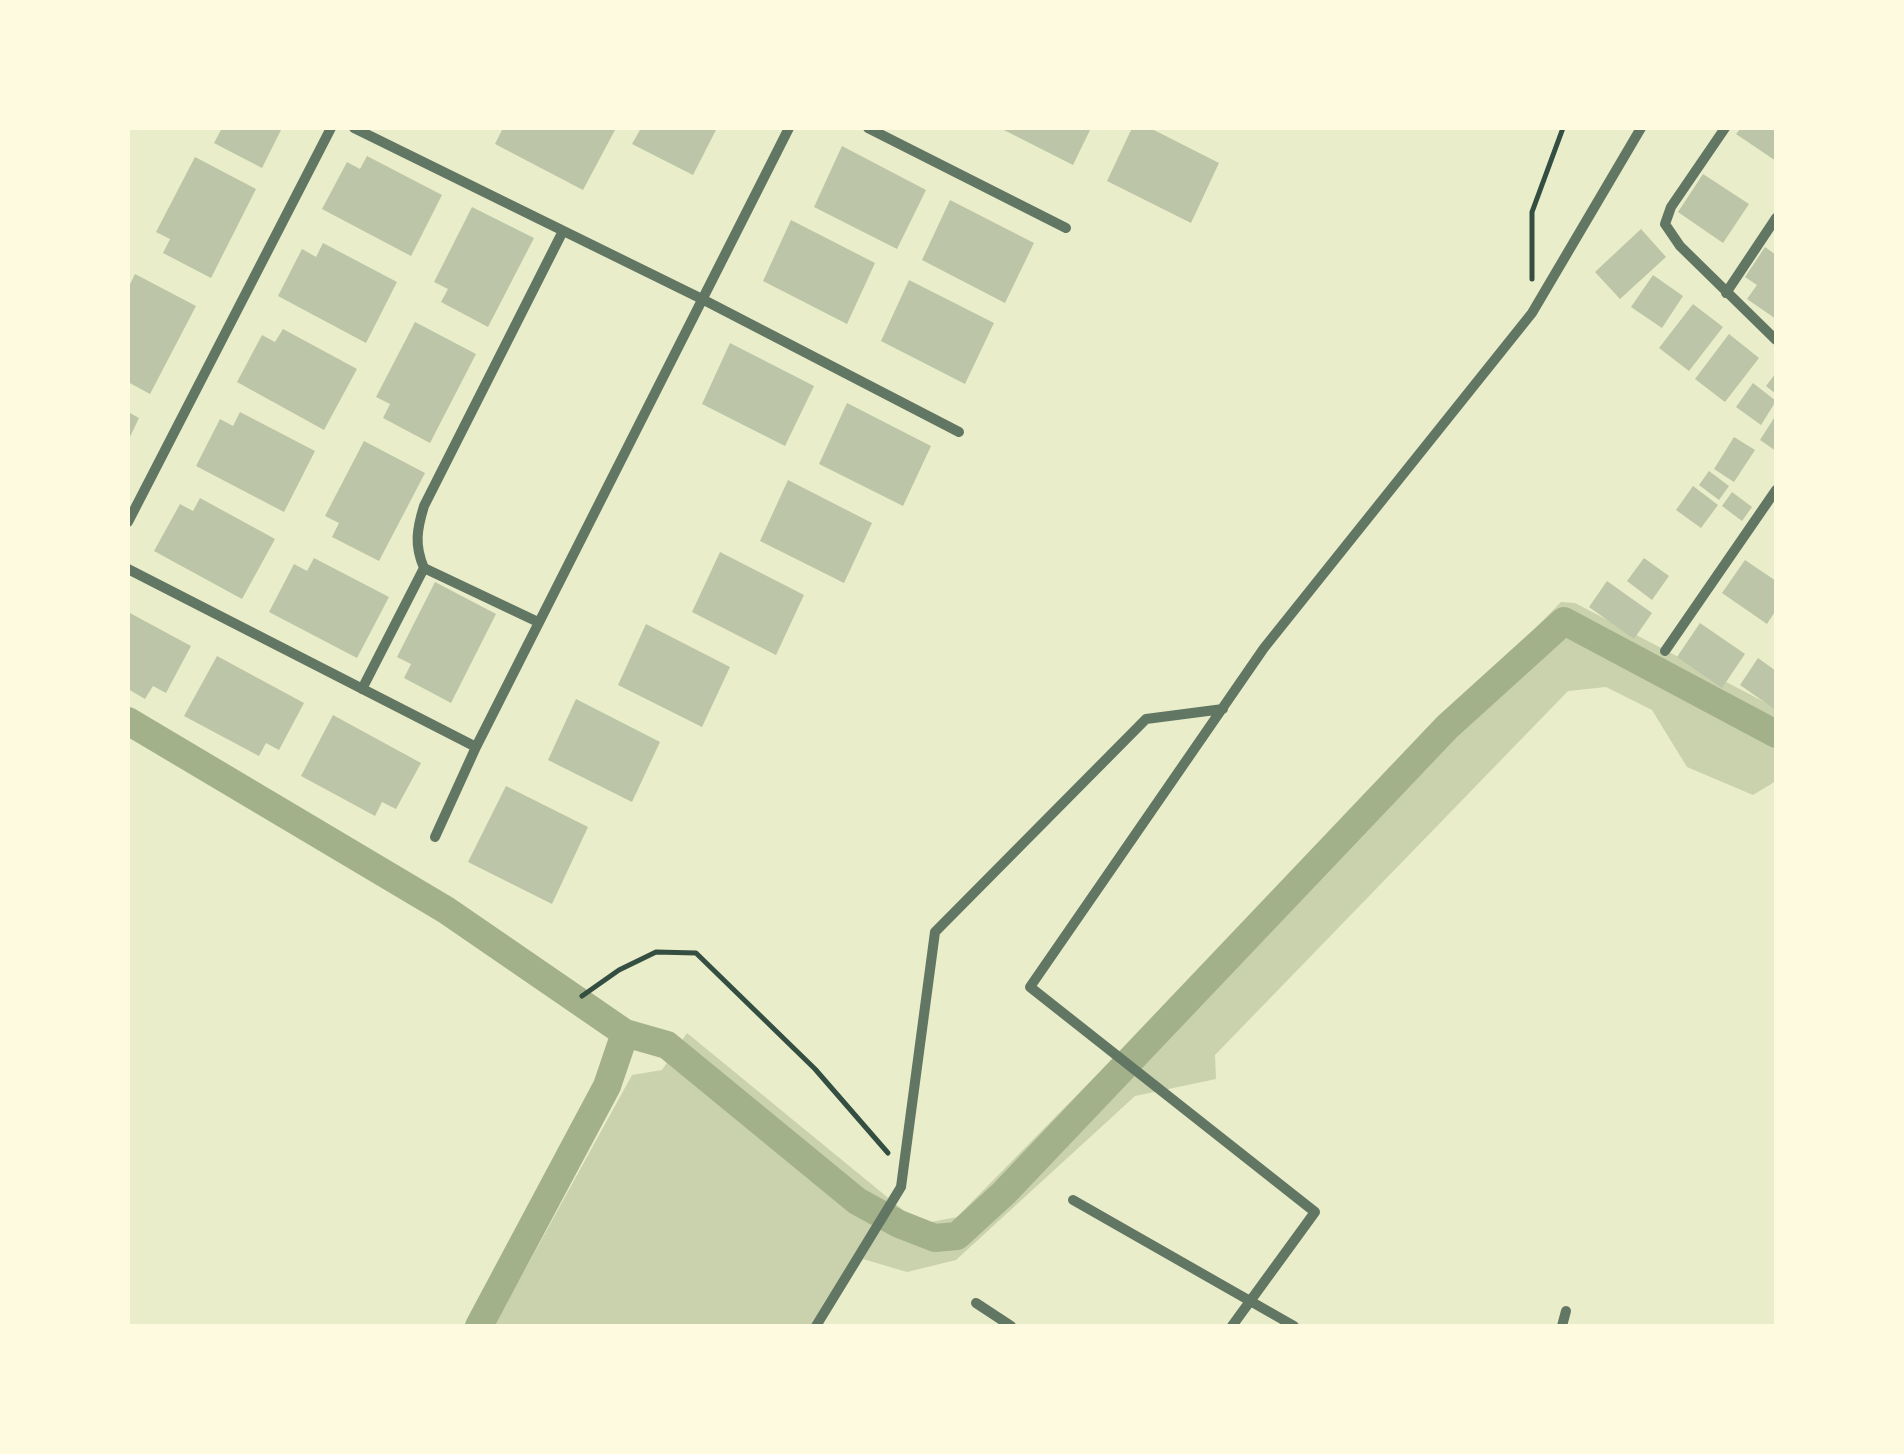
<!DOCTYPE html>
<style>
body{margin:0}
#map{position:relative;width:1904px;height:1454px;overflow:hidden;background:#e9edc9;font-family:"Nunito Sans",sans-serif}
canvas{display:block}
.frame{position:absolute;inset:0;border:130px solid #fefae0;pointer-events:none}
</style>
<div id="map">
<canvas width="1904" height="1454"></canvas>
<div class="frame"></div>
</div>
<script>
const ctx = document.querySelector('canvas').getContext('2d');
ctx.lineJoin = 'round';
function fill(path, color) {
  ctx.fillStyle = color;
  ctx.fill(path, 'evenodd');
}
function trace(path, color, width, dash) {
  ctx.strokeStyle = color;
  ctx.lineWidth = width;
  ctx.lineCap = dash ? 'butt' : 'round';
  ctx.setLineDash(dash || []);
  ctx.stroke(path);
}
const green = new Path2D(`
 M1561,602L1575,603L1776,708V781L1753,795L1687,767L1652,710L1606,687L1568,691L1215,1055L1216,1079L1135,1096L956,1260L907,1272L863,1259L821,1326H494L632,1075L662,1070L687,1033L903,1210L931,1222L957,1217Z`);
const canal = new Path2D(`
 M128,721L446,910L625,1033
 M479,1326L607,1086L625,1033L667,1045L857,1201L899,1224L935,1238L957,1236L1004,1193L1447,727L1564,621L1776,734`);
const building = new Path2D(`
 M222,128H282L262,168L214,143Z
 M503,128H611L615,130L583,190L495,144Z
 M641,128H717L693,175L632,144Z
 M1000,128H1091L1073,165Z
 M1132,128H1150L1219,163L1191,223L1107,181Z
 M1741,128H1776V161L1736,134Z
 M842,146L926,190L897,249L814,207Z
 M367,156L442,195L411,256L322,209L347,162L360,169Z
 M195,157L256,189L211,278L163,253L170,239L156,232Z
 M1703,174L1749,204L1723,243L1678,212Z
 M950,200L1034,243L1005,303L922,260Z
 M472,207L534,238L488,327L441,302L448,289L434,282Z
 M791,220L875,263L847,324L763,281Z
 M1641,229L1666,257L1620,299L1595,272Z
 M323,243L397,282L366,343L278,296L302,249L316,257Z
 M1765,247L1776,255V319L1747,299L1757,285L1745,277Z
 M135,274L196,306L150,394L128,382V288Z
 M1653,275L1683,296L1662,328L1631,307Z
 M909,280L994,323L965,384L881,341Z
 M1693,304L1723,327L1689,371L1659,348Z
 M415,322L476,354L430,443L383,418L390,404L376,397Z
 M283,329L357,369L324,430L237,382L262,335L275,342Z
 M1729,334L1759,358L1725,402L1695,379Z
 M730,343L814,386L785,446L702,404Z
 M1776,373V394L1766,386Z
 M1753,383L1776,401L1761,425L1736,407Z
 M847,403L931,446L903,506L819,464Z
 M128,412L139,418L128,441Z
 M240,412L315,451L284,512L196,466L220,419L233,426Z
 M1776,415V451L1760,440Z
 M1734,437L1755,450L1734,482L1714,469Z
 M364,441L425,473L379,561L332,537L339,523L325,516Z
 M1709,471L1729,486L1719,500L1699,485Z
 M788,480L872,523L844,583L760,541Z
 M1693,486L1718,505L1701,528L1676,510Z
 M1732,492L1752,507L1742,521L1722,506Z
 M200,498L275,539L242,599L154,551L180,504L193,511Z
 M720,552L804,595L776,655L692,612Z
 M314,558L389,597L357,658L269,612L294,564L307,571Z
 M1644,558L1669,576L1652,600L1627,581Z
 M1745,560L1776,581V610L1767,624L1722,593Z
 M1607,581L1652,613L1634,639L1589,607Z
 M435,582L496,614L451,703L404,678L411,664L397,657Z
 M128,612L191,646L166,693L153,686L145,699L128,689Z
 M1700,623L1745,654L1722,688L1677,657Z
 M646,624L730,667L702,727L618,685Z
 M217,656L304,703L279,750L266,743L259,756L184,716Z
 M1758,658L1776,671V710L1740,685Z
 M576,699L660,742L632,802L548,760Z
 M333,715L421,763L396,809L382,802L375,816L301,776Z
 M506,786L588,827L552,904L468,862Z`);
const path = new Path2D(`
 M1532,279V212L1563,128
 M582,996L619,970L656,952L696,953L815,1069L888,1153`);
const minor = new Path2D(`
 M354,128L702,299L959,432
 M868,128L1066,228
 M1725,128L1671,207L1665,224L1680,246L1776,340
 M1726,293L1776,218
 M128,522L331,128
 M128,569L476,747
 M538,622L424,568C414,545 417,529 424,506L563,231
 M1665,651L1776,490
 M362,689L424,568
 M435,837L476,747L789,128
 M1073,1200L1294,1326
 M976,1303L1011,1326
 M816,1326L901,1187L935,932L1146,719L1223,709
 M1232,1326L1315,1212L1030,987L1264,648L1532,313L1641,128
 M1562,1326L1566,1311`);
fill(green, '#cad2ad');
trace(canal, '#a3b18a', 28);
fill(building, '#bcc5a7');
trace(path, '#344e41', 5);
trace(minor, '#617663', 10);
</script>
